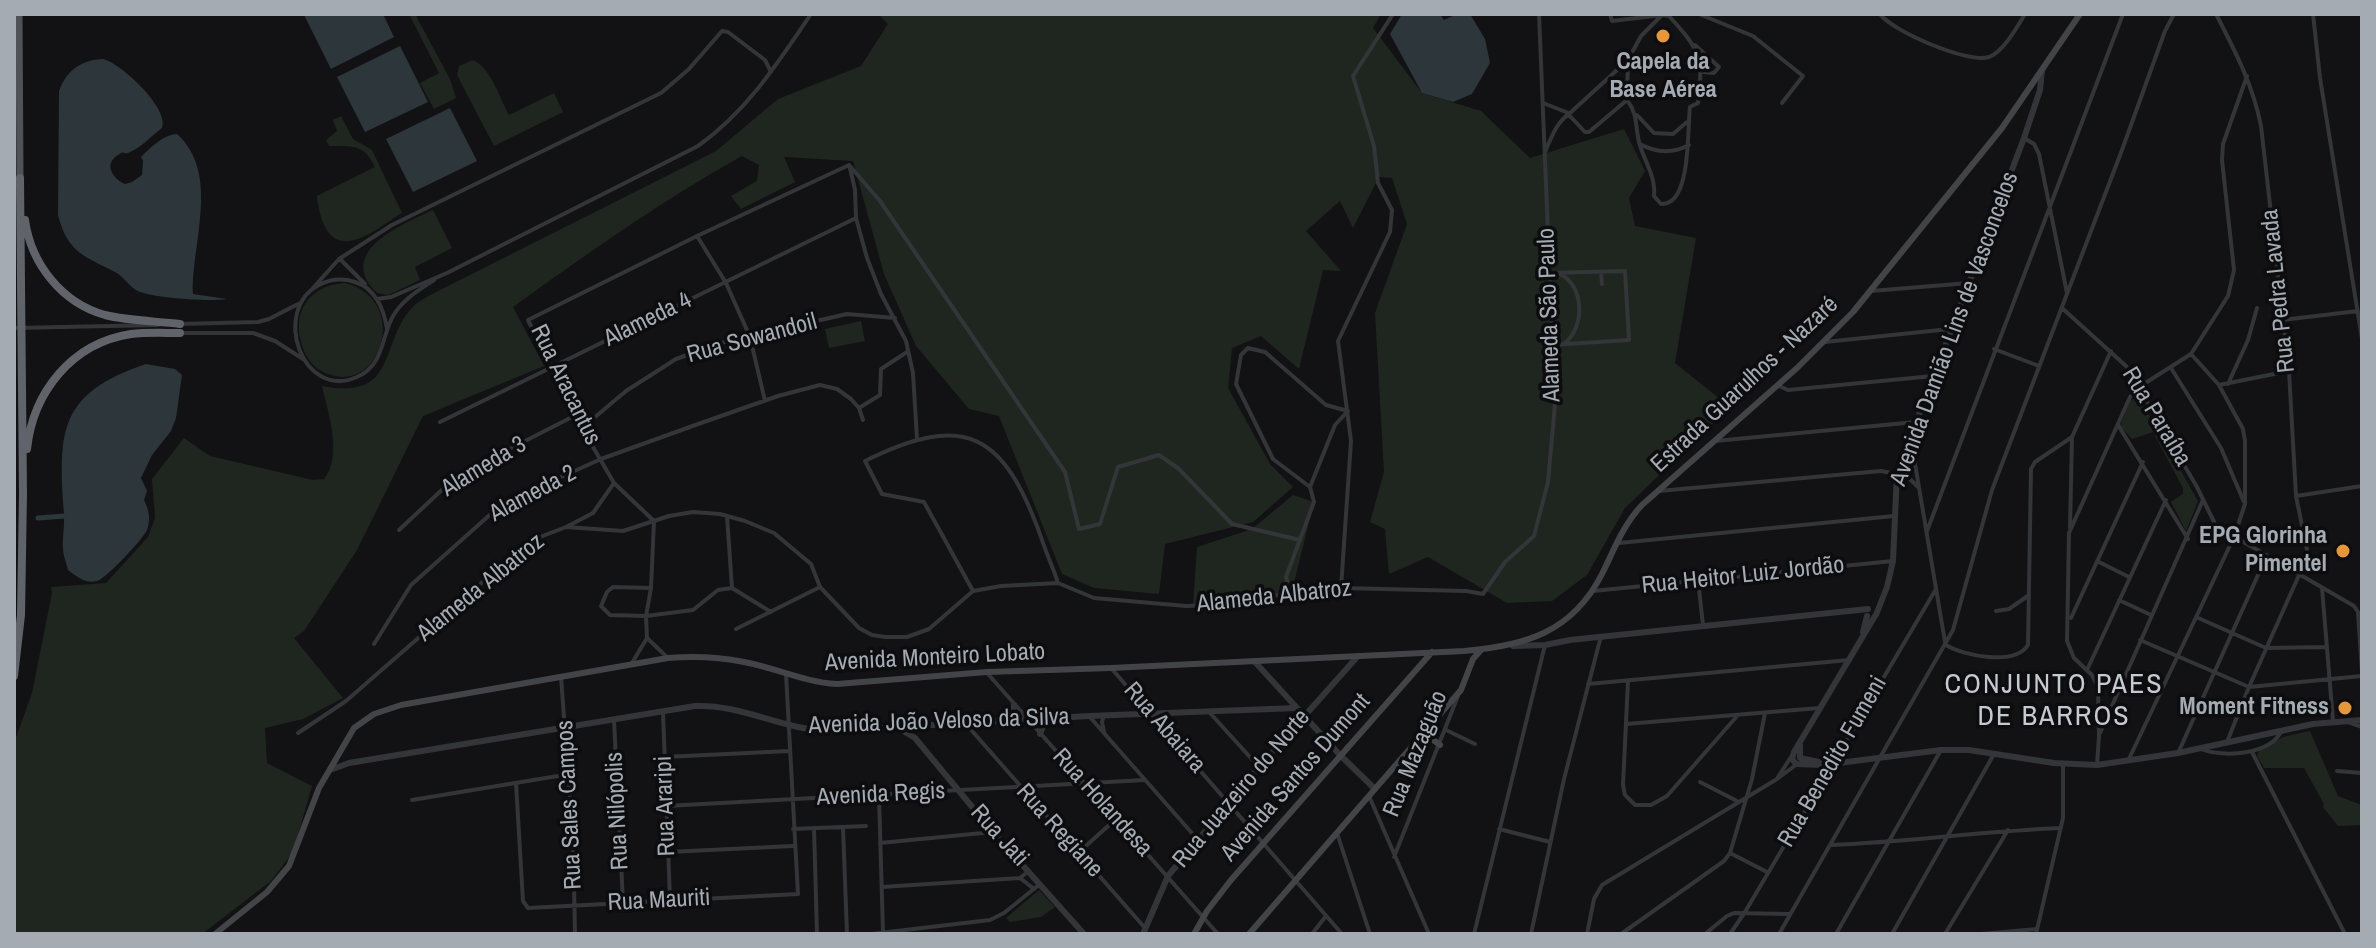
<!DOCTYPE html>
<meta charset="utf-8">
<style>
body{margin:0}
#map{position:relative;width:2376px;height:948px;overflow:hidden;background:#121214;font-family:"Archivo Narrow",sans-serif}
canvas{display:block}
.frame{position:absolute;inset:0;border:16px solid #a4abb3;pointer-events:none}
</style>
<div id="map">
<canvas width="2376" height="948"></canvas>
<div class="frame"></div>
</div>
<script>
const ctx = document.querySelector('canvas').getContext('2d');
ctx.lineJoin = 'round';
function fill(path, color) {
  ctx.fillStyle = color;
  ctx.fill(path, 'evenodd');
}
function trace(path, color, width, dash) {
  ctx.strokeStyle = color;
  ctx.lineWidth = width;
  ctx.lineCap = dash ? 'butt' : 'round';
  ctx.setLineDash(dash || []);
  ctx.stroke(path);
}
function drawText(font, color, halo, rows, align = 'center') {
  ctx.font = font + ' "Archivo Narrow",sans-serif';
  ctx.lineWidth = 7;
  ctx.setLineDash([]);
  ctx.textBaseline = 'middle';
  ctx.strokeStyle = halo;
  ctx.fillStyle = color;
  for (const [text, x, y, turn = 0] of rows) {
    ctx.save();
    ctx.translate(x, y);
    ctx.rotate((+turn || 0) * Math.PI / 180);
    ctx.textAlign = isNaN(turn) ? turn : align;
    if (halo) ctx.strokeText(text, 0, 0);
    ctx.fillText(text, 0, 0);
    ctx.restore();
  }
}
const green = new Path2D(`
 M409,14H415L450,79L456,98L434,109L420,83L439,73Z
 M878,14H1381L1373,28L1422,93L1481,111L1530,158L1624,129L1645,171L1629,198L1635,226L1696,238L1675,363L1730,407L1625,508L1587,575L1552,601L1507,603L1428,557L1389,574L1385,529L1370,522L1384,472L1375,313L1407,224L1392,178L1379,177L1353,228L1340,201L1306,231L1341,271L1323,270L1299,369L1261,336L1232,348L1228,388L1270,464L1293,487L1253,522L1165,544L1159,594L1094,588L1062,574L999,416L969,409L916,346L884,274L853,161L784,157L795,182L741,209L731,196L757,181L759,165L742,156C662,200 587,254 513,307L544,366L423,416L357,550L304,631L294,638L343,698L303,719L265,728L267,763L312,786L293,852L271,881L202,934H14V743L32,693L52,593L51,587L106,583L148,537L155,518L152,479L184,438L210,456L313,480L324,479C343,456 328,412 322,386C402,401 377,339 416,304C422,299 431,295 438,291L716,151L778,99L861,66L888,24Z
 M473,60C491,68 500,99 509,115L554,93L563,112L494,146L457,75L459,66Z
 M341,116L353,139L372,150L402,213C381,225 343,261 325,227C320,216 318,207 317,196L375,167C364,144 353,146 329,146L326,140L337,131L333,120Z
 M433,210L452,248L415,267L420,280L388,295L377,293C334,251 404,224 433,210Z
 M345,283C411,300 381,395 328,374C316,370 307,360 303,348C290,313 309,285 345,283Z
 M861,321L865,341L829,348L825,329Z
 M2138,395L2198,501L2186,531L2171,502L2183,494V488L2153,432L2132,439L2120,426L2130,401Z
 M1293,495L1314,502L1291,595L1193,606L1197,547L1252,529Z
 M2310,731L2338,796L2362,805V825L2338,826L2323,807L2324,804L2304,768H2264L2257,756L2259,750L2283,737Z
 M1039,890L1055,907L1041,917L1010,922L1006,918Z`);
const water = new Path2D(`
 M383,14L394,37L331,69L304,15Z
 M1402,14H1440L1444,20L1457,14H1470L1485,39L1490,63L1472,94L1453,102L1422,93L1390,34Z
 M400,46L428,102L365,132L337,77Z
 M103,59C121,63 170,109 162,128C152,135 141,148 130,152C121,156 127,149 118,155C103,164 113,179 125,184L132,182L142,175L143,161L141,157C151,147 163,135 177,134C221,174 191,244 193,294L227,299C208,302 158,298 140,292C131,289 125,278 117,273C85,256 68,254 58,215L59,91C67,70 81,60 103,59Z
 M450,108L477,161L413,192L386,139Z
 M146,364L175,369L182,375L176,418L171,431L152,455L141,478L147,491L144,500C149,510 151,519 147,530C142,540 108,577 97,581C86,584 77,577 68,570L64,556C61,542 65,528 64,513C58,431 59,393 146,364Z`);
const canal = new Path2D(`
 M38,518L65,516`);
const minor = new Path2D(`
 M1610,14L1612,21L1662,15
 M1699,14L1753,36L1803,76L1782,103
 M1880,14C1892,31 1968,64 1989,57C2004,51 2017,27 2025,14
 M2216,14C2235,51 2253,85 2261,126L2289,371L2296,496L2308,555L2249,687L2227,742
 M2313,14L2320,78L2362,339
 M1695,45L1719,67L1714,73L1703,72
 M1627,100L1628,60
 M1543,103L1566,112L1568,114L1585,132H1589L1627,100C1638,114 1635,126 1639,142C1644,161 1656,176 1654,196L1661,204C1692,206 1687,127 1690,107L1698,103C1704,57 1699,49 1669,16L1662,15L1641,36L1628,60L1570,113C1556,123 1552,136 1545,152
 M1637,115L1654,133L1673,134L1687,122
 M2024,138L2034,144L2039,154L2067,293
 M1640,144C1656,153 1672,154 1689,145
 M849,165L880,201L1065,472L1079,529L1100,524L1118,467L1159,455L1179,469L1232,524L1300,540
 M850,168L855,190L856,218L867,258L881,294L906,341L913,373L917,439
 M697,236L726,283L750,337L765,401
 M340,259L365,284
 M1601,272L1602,284
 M1548,273L1625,271L1629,340L1551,345
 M1560,274C1585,286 1585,328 1564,344
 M313,288L339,259L392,225L661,93L689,69L722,31L728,32L765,60L771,72
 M1871,291L1969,283
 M377,299L391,297L447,273L698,146C747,111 778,63 811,14
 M2062,308L2126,366L2197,487L2216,526L2354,606L2358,612L2362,672
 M2282,320L2358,311
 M179,324L258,322L269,319L298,304
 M14,328L158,325
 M387,329C384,309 375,288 355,282C342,278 330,279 319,285C271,310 302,401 357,377C384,365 381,338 393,316C403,299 419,290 434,280
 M179,333H253L275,341L303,359
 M1825,342L1950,329
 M1994,349L2039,366
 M2171,368L2221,448L2244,502
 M2228,384L2248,340L2257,308
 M1777,385L1788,390L1933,376
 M2219,385L2289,371
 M859,408L880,395L881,369L907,352
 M440,422L856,218
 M2118,425L2188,539
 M582,428L626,391L676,359L720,343L847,314L895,318
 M1911,440L1945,642
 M1715,441L1916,422
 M1659,491L1881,471L1907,476L1918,487
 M2296,496L2362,486
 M727,516L732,588L771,612
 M568,526L593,513L614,483
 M2070,528L2072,437L2111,351
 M399,530L445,487L486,461L576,415
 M1927,531L2123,14
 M1619,543L1894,516
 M2097,561L2129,577
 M1698,580L1703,625
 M651,588L613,587L607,592L601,606L610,615L646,616L693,610L718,590L732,588
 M1341,588L1351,441L1338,341L1390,232L1392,210L1378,183L1374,146L1353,76L1393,14
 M2322,588L2333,721
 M973,591L924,502L882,494L865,461C966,411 1004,434 1041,537C1046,553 1053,567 1058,583
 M1593,591L1893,561
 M1291,595L1286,577L1314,502L1310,487L1273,459L1236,384L1241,355L1248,348L1265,352L1326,405L1348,411L1335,425L1310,487
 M2119,600L2151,615
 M1996,611L2009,609L2029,595
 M2196,617L2266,648L2326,647
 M2071,618L2143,462
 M736,629L820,587
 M647,638L668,658
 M2140,640L2249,687L2362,676
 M374,644L411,585L493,512L550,482L601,459L701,423L778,396L820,385L837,389L851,399L859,408L863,420
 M1946,645C1964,656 2015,666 2028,645L2031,469L2035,462L2072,437
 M632,663L647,638L646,616L651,588L654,521L614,483L582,428L528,320L697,236L849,165
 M1111,668L1342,934
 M2087,670L2166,500
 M988,674L1218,934
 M561,677L573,837L575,934
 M1628,681L1623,785L1625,795L1635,805H1651L1667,796L1738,715
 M1588,684L1849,660
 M663,712L670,900
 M1210,713L1259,767
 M1104,715L1102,722L1104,732
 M1089,716L1198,840
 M614,720L623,903
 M2348,722L2362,727
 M966,724L1145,928
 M1626,724L1819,708
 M1446,730L1475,744
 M298,733L346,701L509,559L540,537L566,527L623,531L669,516L693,512L720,514L745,521L774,533L811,564L820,587L859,628L872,635L886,637H907L929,629L973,591L1001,586L1058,583L1094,598L1186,606L1234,604L1254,598L1341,588L1466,591L1483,594L1505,562L1534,536L1548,482L1555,404L1539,14
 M2100,733L2203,500
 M2201,749C2223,758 2271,755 2282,730
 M2179,751L2267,555
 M2252,752L2345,934
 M664,757L789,751
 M2128,761L2234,537L2245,504V441L2243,429L2219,385L2191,354
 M2097,765L2099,736L2098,687L2092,675L2074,658L2067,641L2069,533L2130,397L2139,387L2191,354L2228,296L2234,270L2222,160L2223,144L2247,76
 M2337,771L2362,773
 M1778,777L1791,757
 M1700,782L1737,801
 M516,783L523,901L528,908L798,894L786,674
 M879,796L883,932
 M1369,796L1429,934
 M412,800L570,774
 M666,806L1145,780
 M843,827L847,934
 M814,828L817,934
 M793,829L866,826
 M1499,829L1550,842
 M1337,833L1370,934
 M880,843L993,832
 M1831,845C1908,842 1984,831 2061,828
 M668,852L793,846
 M1078,853L1117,818
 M1730,853L1767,872
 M1394,857L1458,696
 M1020,878L1034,889
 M882,887L1020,878L1029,871
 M871,934L990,920L1004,913L1040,884
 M1312,934L1326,916
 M1474,934L1545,645
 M1531,934L1564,779L1601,636
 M1587,934L1594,899L1602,885L1777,779L1797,764
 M1621,934L1724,861L1730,853L1752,779L1765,713
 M1705,934L1727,916L1734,913L1790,914
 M1730,934L1745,912L1936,589
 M1779,934L1953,630L1992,490L2122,150L2165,31L2174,14
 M1836,934L1941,750
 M1892,934L1994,754
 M1945,934L2008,830
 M1981,934L2037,929
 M2036,934L2063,818V764`);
const tertiary = new Path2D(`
 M1876,615L1887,587L1893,561L1897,473L2024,138L2040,90L2042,70
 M1875,616L1794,752L1792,759L1796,764L1823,765L1941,750H1969L2054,763L2097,765L2178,753L2313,724L2362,720
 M1863,632L1867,616
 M1513,646L1545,645L1570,640L1868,609
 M1255,662L1339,754L1375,789
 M1011,721L1014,705
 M900,729L915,738L993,832L1084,934
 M1040,734L1046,719
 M1800,745V758L1819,762
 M330,770L349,763L695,706C741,704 781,729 827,731L1089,716L1296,708
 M1143,934L1168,876L1259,767L1358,656`);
const secondary = new Path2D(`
 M1420,735L1428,736L1440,745
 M215,934L267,892L289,866L319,788L354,728L374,714L401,705L668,658C694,656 719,657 744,662C776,668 804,682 837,684L987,672L1111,668L1464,651C1524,646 1572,633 1602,574C1614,550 1623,525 1642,505L1797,368L1853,312L2002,128L2080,14
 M1194,934L1207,911L1231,880L1432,652
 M1249,934L1461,690L1473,659L1481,650`);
const primary = new Path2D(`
 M19,14L20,178`);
const motorway = new Path2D(`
 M25,220C31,264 62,303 105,315C129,321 156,321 180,324
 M27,449C33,392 72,343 131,334C147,332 164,333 180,333
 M14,676L21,615L23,494L20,178`);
const markers = [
 [1663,36,8,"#e69737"],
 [2343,551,8,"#e69737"],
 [2345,708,8,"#e69737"]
];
const poiNames = [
 ["Capela da",1663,63,"center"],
 ["Base Aérea",1663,91,"center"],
 ["EPG Glorinha",2327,537],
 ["Pimentel",2327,565],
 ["Moment Fitness",2329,708]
];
const streetNames = [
 ["Rua Pedra Lavada",2279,291,-96],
 ["Alameda São Paulo",1550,315,-92],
 ["Alameda 4",648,320,-26],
 ["Avenida Damião Lins de Vasconcelos",1955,329,-70],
 ["Rua Sowandoil",752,339,-15],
 ["Rua Aracantus",565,385,64],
 ["Estrada Guarulhos - Nazaré",1745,385,-43],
 ["Rua Paraíba",2156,417,59],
 ["Alameda 3",484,467,-31],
 ["Alameda 2",533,494,-28],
 ["Rua Heitor Luiz Jordão",1743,576,-6],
 ["Alameda Albatroz",481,588,-39],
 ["Alameda Albatroz",1274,597,-6],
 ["Avenida Monteiro Lobato",935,658,-3],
 ["Avenida João Veloso da Silva",939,722,-2],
 ["Rua Abaiara",1164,728,49],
 ["Rua Mazaguão",1416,754,-68],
 ["Rua Benedito Fumeni",1833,762,-60],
 ["Avenida Santos Dumont",1296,778,-49],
 ["Rua Juazeiro do Norte",1242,789,-50],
 ["Avenida Regis",881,795,-3],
 ["Rua Holandesa",1102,803,48],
 ["Rua Sales Campos",570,805,-93],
 ["Rua Araripi",666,806,-92],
 ["Rua Nilópolis",618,811,-93],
 ["Rua Regiane",1059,831,48],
 ["Rua Jati",999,836,48],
 ["Rua Mauriti",659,901,-3]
];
const quarterNames = [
 ["CONJUNTO PAES",2054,685],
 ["DE BARROS",2054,717]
];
fill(green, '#1f261f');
fill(water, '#2c363b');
trace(canal, '#2c363b', 5);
trace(minor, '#333538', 4);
trace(tertiary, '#333538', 6);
trace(secondary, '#424448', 6);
trace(primary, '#505257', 7);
trace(motorway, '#606369', 8);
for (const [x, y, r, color] of markers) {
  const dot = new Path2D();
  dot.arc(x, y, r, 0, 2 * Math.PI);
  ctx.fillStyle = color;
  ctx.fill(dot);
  trace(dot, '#0d0d0f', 3);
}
drawText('bold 24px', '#a4abb3', '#0d0d0f', poiNames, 'right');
drawText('24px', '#a4abb3', '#0d0d0f', streetNames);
ctx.letterSpacing = '2px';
drawText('28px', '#c5c9d0', '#0d0d0f', quarterNames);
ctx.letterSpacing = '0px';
</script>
